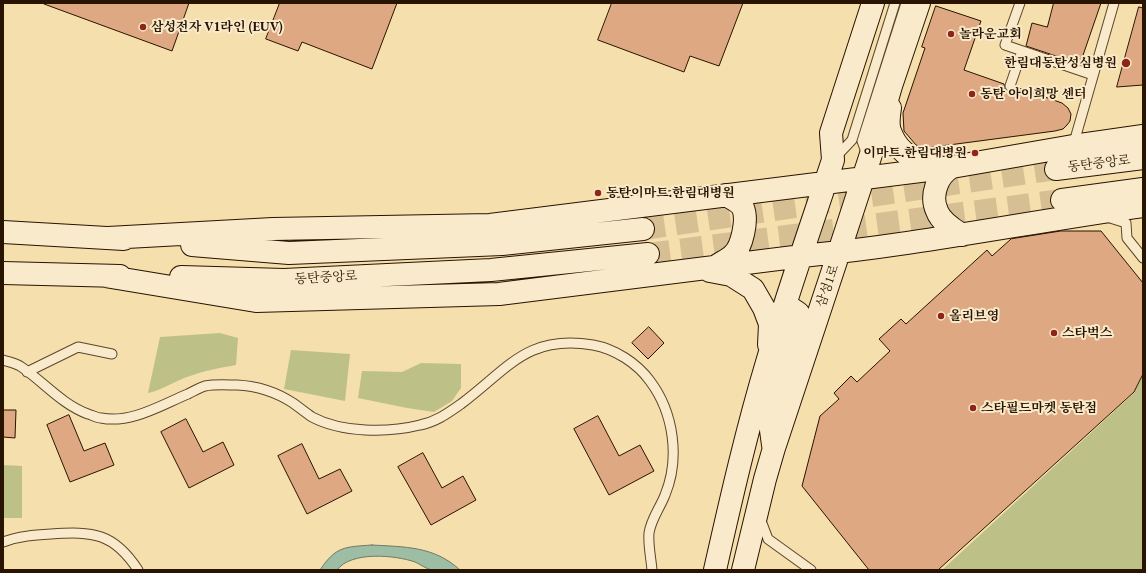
<!DOCTYPE html>
<meta charset="utf-8">
<style>
body{margin:0}
#map{position:relative;width:1146px;height:573px;overflow:hidden;background:#f5dfad;font-family:"EB Garamond",serif}
canvas{display:block}
.frame{position:absolute;inset:0;border:4px solid #291301;pointer-events:none}
</style>
<div id="map">
<canvas width="1146" height="573"></canvas>
<div class="frame"></div>
</div>
<script>
const ctx = document.querySelector('canvas').getContext('2d');
ctx.lineJoin = 'round';
function fill(path, color) {
  ctx.fillStyle = color;
  ctx.fill(path, 'evenodd');
}
function trace(path, color, width, dash) {
  ctx.strokeStyle = color;
  ctx.lineWidth = width;
  ctx.lineCap = dash ? 'butt' : 'round';
  ctx.setLineDash(dash || []);
  ctx.stroke(path);
}
function drawText(font, color, halo, rows, align = 'center') {
  ctx.font = font + ' "EB Garamond","Noto Serif KR",serif';
  ctx.lineWidth = 4;
  ctx.setLineDash([]);
  ctx.textBaseline = 'middle';
  ctx.strokeStyle = halo;
  ctx.fillStyle = color;
  for (const [text, x, y, turn = 0] of rows) {
    ctx.save();
    ctx.translate(x, y);
    ctx.rotate((+turn || 0) * Math.PI / 180);
    ctx.textAlign = isNaN(turn) ? turn : align;
    if (halo) ctx.strokeText(text, 0, 0);
    ctx.fillText(text, 0, 0);
    ctx.restore();
  }
}
const green = new Path2D(`
 M220,333L238,338L236,365C219,368 203,371 187,377C173,382 162,390 148,393L160,337Z
 M291,350L350,354L345,401L284,389Z
 M421,363L461,364V388L452,401L434,412L407,408L358,398L362,371L402,372Z
 M1143,375V570H942L1134,393Z
 M3,465L22,466V518H3Z`);
const water = new Path2D(`
 M372,545C405,547 434,546 460,570C451,570 440,572 432,570C426,569 420,564 415,562C395,555 351,551 337,570H320C336,546 345,547 372,545Z`);
const building = new Path2D(`
 M44,3H189L172,51L44,4Z
 M280,3H397L372,69L302,42L298,51L266,39Z
 M612,3H743L719,66L690,56L684,72L598,40Z
 M1054,3H1101L1080,64L1026,46L1032,23L1047,27Z
 M936,6L981,21L964,70L1004,84L1005,90L1008,92L1014,91L1016,87L1062,103L1068,108L1071,114L1070,121L1067,125L1063,129L1055,131L926,148L916,145L904,131L903,113L925,48L922,47Z
 M1139,7L1143,8V85L1117,87Z
 M1061,231H1101L1143,283V374L1134,392L938,570H869L802,486L820,416L839,399L834,393L851,376L857,382L890,351L879,339L901,319L906,324L987,250L992,256L1011,239Z
 M649,327L664,343L648,359L632,343Z
 M3,410H16L15,438L3,437Z
 M69,415L84,451L105,443L114,465L70,482L47,425Z
 M598,416L619,456L640,445L654,471L609,495L574,429Z
 M186,419L203,452L223,442L234,465L189,488L161,432Z
 M302,444L319,479L340,469L352,491L307,514L278,456Z
 M423,453L442,488L463,476L476,500L431,525L398,467Z`);
const secondaryTunnel = new Path2D(`
 M643,229L1056,169
 M648,254L1062,200`);
const lane = new Path2D(`
 M1020,3L1005,45L1093,75
 M1010,86L1022,51
 M1073,146L1114,3
 M867,155L862,141L906,3
 M835,158L852,140L895,3
 M1107,217L1126,223L1127,238L1143,258
 M3,360C9,362 15,363 20,366C43,381 61,404 88,414C92,415 97,418 101,418C131,424 161,405 188,394C194,391 199,388 205,386C215,384 227,385 237,385C258,386 276,392 293,403C300,408 306,413 312,417C342,433 388,433 420,425C436,422 448,413 461,404C508,369 527,334 593,345C615,349 637,363 650,381C674,413 680,459 665,495C660,508 651,519 649,533C648,545 651,558 652,570
 M27,372L78,347L112,354
 M760,518L768,539L811,570
 M3,542C19,536 35,535 51,534C93,531 114,533 138,570`);
const secondary = new Path2D(`
 M890,108C889,114 888,121 889,127C889,130 891,133 892,136C900,154 918,163 937,166
 M952,167C937,175 930,196 937,211C941,222 953,229 962,235
 M1056,169L1143,158
 M1062,200L1143,189
 M3,232L124,239
 M108,238L273,229L490,225L952,167L1073,146L1143,136
 M192,245L289,253L502,244L643,229
 M715,267C720,263 728,260 733,255C742,247 748,220 743,208C740,202 731,198 726,195
 M710,271L731,275L753,289L764,308L770,324L769,345
 M3,273L120,276
 M105,276L256,301L499,294L802,256C916,245 1029,222 1143,206
 M181,277L284,280L491,270L648,254
 M773,445L769,415L797,320L798,313L792,309L786,312
 M715,570C731,499 747,429 768,359C788,292 811,226 833,160L831,133L873,3
 M743,570L765,479L774,448L839,252L875,142L891,86L919,3`);
const markers = [
 [143,27,4,"#8f2418"],
 [951,34,4,"#8f2418"],
 [1126,63,5,"#8f2418"],
 [972,94,4,"#8f2418"],
 [975,153,4,"#8f2418"],
 [598,193,4,"#8f2418"],
 [941,316,4,"#8f2418"],
 [1054,333,4,"#8f2418"],
 [973,408,4,"#8f2418"]
];
const poiNames = [
 ["삼성전자 V1라인 (EUV)",151,27],
 ["놀라운교회",959,34],
 ["한림대동탄성심병원",1117,63,"right"],
 ["동탄 아이희망 센터",980,94],
 ["이마트.한림대병원",967,153,"right"],
 ["동탄이마트.한림대병원",606,193],
 ["올리브영",949,316],
 ["스타벅스",1062,333],
 ["스타필드마켓 동탄점",981,408]
];
const streetNames = [
 ["동탄중앙로",1099,164,-7],
 ["동탄중앙로",326,278,-3],
 ["삼성1로",828,286,-71]
];
fill(green, '#bdc188');
fill(water, '#9dbda4');
trace(water, '#6f7963', 1);
fill(building, '#dea882');
trace(building, '#291301', 1);
trace(secondaryTunnel, '#d6c093', 22, [22, 11]);
trace(lane, '#5c462c', 11);
trace(secondary, '#291301', 24);
trace(lane, '#f8eaca', 9);
trace(secondary, '#f8eaca', 22);
for (const [x, y, r, color] of markers) {
  const dot = new Path2D();
  dot.arc(x, y, r, 0, 2 * Math.PI);
  ctx.fillStyle = color;
  ctx.fill(dot);
  trace(dot, '#f8eaca', 1.5);
}
drawText('bold 13px', '#291301', '#f8eaca', poiNames, 'left');
drawText('13px', '#291301', '#f8eaca', streetNames);
</script>
